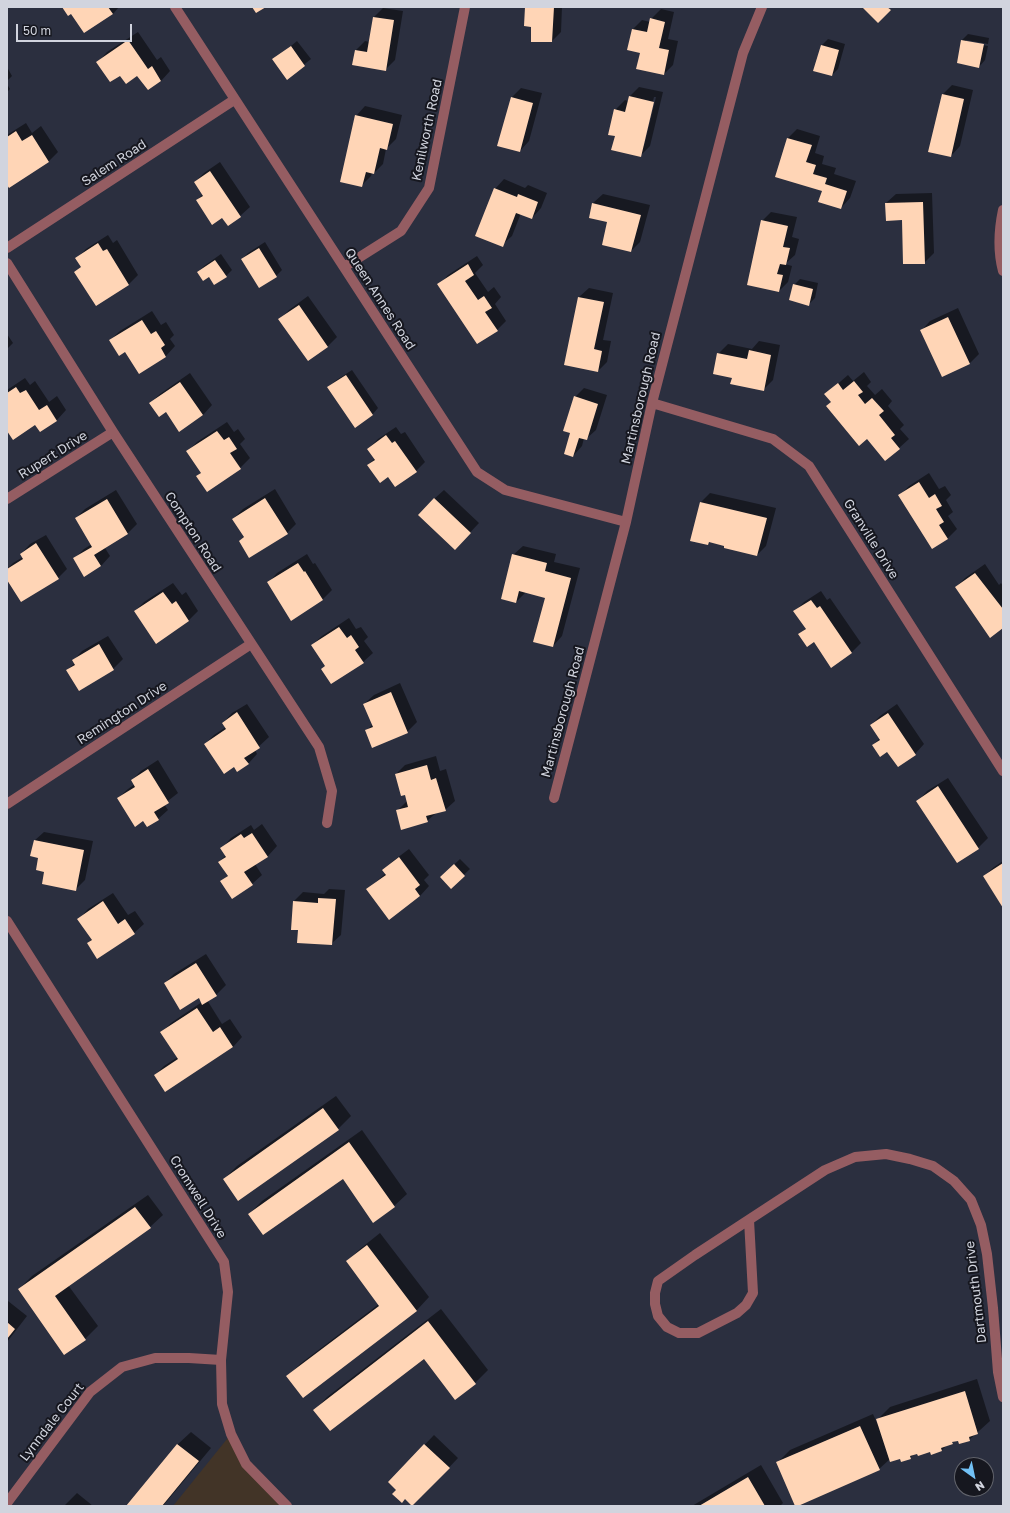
<!DOCTYPE html>
<style>
body{margin:0}
#map{position:relative;width:1010px;height:1513px;overflow:hidden;background:#2b2f3f;font-family:"Golos Text",sans-serif}
canvas{display:block}
.frame{position:absolute;inset:0;border:8px solid #d1d4de;pointer-events:none}
.north{position:absolute;left:954px;top:1457px;width:40px;height:40px;box-sizing:border-box;background:#16171f;border:1px solid #61636b;border-radius:50%;rotate:147deg;font-size:11px;font-weight:700;line-height:16px;text-align:center;color:#d1d4de}
.north::after{content:'';display:block;margin:auto;width:14px;height:18px;background:#72c1f5;clip-path:polygon(50% 0,100% 100%,50% 72%,0 100%)}
.scale{position:absolute;left:16px;top:24px;width:116px;height:18px;box-sizing:border-box;border:2px solid #d1d4de;border-top:0;padding-left:5px;font-size:12px;line-height:14px;white-space:nowrap;color:#d1d4de;-webkit-text-stroke:3px #16171f;paint-order:stroke}
</style>
<div id="map">
<canvas width="1010" height="1513"></canvas>
<div class="frame"></div>
<div class="north">N</div>
<div class="scale">50 m</div>
</div>
<script>
const ctx = document.querySelector('canvas').getContext('2d');
ctx.lineJoin = 'round';
function fill(path, color) {
  ctx.fillStyle = color;
  ctx.fill(path, 'evenodd');
}
function trace(path, color, width, dash) {
  ctx.strokeStyle = color;
  ctx.lineWidth = width;
  ctx.lineCap = dash ? 'butt' : 'round';
  ctx.setLineDash(dash || []);
  ctx.stroke(path);
}
function drawText(font, color, halo, rows, align = 'center') {
  ctx.font = font + ' "Golos Text",sans-serif';
  ctx.lineWidth = 4;
  ctx.setLineDash([]);
  ctx.textBaseline = 'middle';
  ctx.strokeStyle = halo;
  ctx.fillStyle = color;
  for (const [text, x, y, turn = 0] of rows) {
    ctx.save();
    ctx.translate(x, y);
    ctx.rotate((+turn || 0) * Math.PI / 180);
    ctx.textAlign = isNaN(turn) ? turn : align;
    if (halo) ctx.strokeText(text, 0, 0);
    ctx.fillText(text, 0, 0);
    ctx.restore();
  }
}
const commercial = new Path2D(`
 M231,1434L246,1464L287,1506H173Z`);
const shadow = new Path2D(`
 M64,7H119L113,14L72,12Z
 M526,7H562L561,32L552,41L532,26Z
 M383,8L403,11L395,60L385,70L356,50L365,41L370,42L374,17Z
 M661,9L674,12L668,39L678,41L673,65L664,74L641,53L633,29L642,20L650,22L651,19Z
 M138,32L157,60L161,57L170,71L161,81L148,89L138,75L120,74L98,62L107,52Z
 M968,34L989,38L988,44L966,40V42L988,46L985,60L979,67L962,40Z
 M828,39L845,44L838,69L832,75L822,45Z
 M297,41L311,59L287,78L274,60Z
 M7,67L12,76L7,81Z
 M7,84L10,89L7,92Z
 M952,85L973,90L960,146L951,156L943,94Z
 M639,87L663,92L650,146L640,156L616,135L615,110L625,100L628,101L630,96ZM654,97H656L644,146H642Z
 M521,88L542,93L529,141L520,151L512,97Z
 M365,106L402,115L396,139L386,149L383,164L374,173H372L371,176L362,185L356,116Z
 M26,123L32,133L41,126L58,152L48,162L7,184V135Z
 M797,129L820,136L815,153L824,156L822,164L836,168L834,174L856,181L850,198L841,208L823,191L776,176L788,138Z
 M220,162L250,207L240,216H223L197,200L203,194L195,182L204,173Z
 M504,179L525,188L528,185L547,193L541,208L532,218L521,213L512,236L502,245L495,189Z
 M932,193L934,253L924,263L903,219L886,203L896,194Z
 M603,194L650,205L640,242L631,251L593,203Z
 M771,212L797,217L792,237L799,239L795,255L785,264L792,266L788,282L779,291L762,221Z
 M108,235L113,243L117,240L138,275L129,284L96,304L76,272L82,266L77,258L86,249Z
 M265,242L282,270L276,276L259,287L242,259L248,253Z
 M221,254L232,270L226,276H209L198,272L204,266Z
 M477,256L483,265L475,273L488,292L494,287L501,297L495,304L506,321L497,330L439,285L448,275Z
 M800,279L818,283L815,298L809,304L794,285Z
 M589,288L613,293L603,340L611,341L607,362L598,371L579,297Z
 M308,296L337,337L328,346L308,360L280,319L289,310Z
 M958,308L979,354L970,363L942,376L921,331L930,321Z
 M152,311L161,325L166,322L174,335L170,339L175,346L166,356L139,372L126,351L110,340L120,331Z
 M7,334L13,343L7,349Z
 M759,341L780,345L773,380L763,390L733,377L718,354L728,344L752,349Z
 M352,370L378,408L372,415L329,387L335,381Z
 M864,372L871,382L867,386L875,395L882,389L892,401L888,406L904,425L900,429L909,439L899,448L867,438L826,394L848,375L853,381Z
 M190,373L212,405L203,415L180,430L167,411L150,403L160,394Z
 M25,378L30,385L35,381L49,402L57,396L66,410L57,420L40,431L35,423L7,429V390Z
 M584,388L607,395L596,430L586,439L584,438L582,446L573,456L572,432L575,397Z
 M227,422L234,432L238,429L245,439L240,444L250,458L240,468L207,490L197,476L202,472L188,451L197,442Z
 M396,427L401,434L405,432L425,462L416,471L388,476L368,465L375,458L368,449L378,439Z
 M929,473L939,489L945,486L951,495L946,500L953,512L948,516L957,529L947,539L900,495L909,486Z
 M275,489L296,524L287,533L240,541L244,536L233,519L243,509Z
 M116,490L137,524L128,533L105,548L110,556L101,566L74,559L84,549L92,544L76,518L85,509Z
 M444,490L479,523L464,539L434,499Z
 M710,493L776,508L766,546L757,555L710,541L708,544L701,502Z
 M46,535L67,569L58,578H7V569L13,563L23,557L21,554L30,544Z
 M523,546L556,554L554,562L580,568L562,636L553,646L546,597L526,592L516,602L513,555Z
 M307,554L313,564L315,563L332,590L323,599L291,619L268,583L277,573Z
 M985,564L999,585L1001,583L1003,586V627L956,587L965,578Z
 M173,583L182,595L186,592L198,611L189,620L156,642L135,611L144,602Z
 M821,591L827,600L830,598L861,643L851,653L814,641L799,635L806,628L795,611L804,602Z
 M349,618L356,629L361,627L368,637L364,641L373,653L363,662L326,666L312,645L322,636Z
 M108,636L123,659L113,669L80,690L67,670L75,663L73,661L82,651Z
 M400,683L417,722L407,732L366,731L373,724L364,704L374,695Z
 M247,704L269,737L255,750L257,754L248,764L234,765L205,744L214,735L226,727L223,723L232,713Z
 M897,704L924,744L915,754L888,750L873,745L880,738L871,725L880,716Z
 M436,756L440,771L446,769L455,801L445,810L436,813L427,821L397,811L407,801L405,794L396,774L405,765Z
 M158,760L178,793L164,804L168,810L158,819L143,820L118,798L128,789L135,784L132,780L141,771Z
 M948,778L988,838L978,848L918,801L927,791Z
 M262,824L277,846L268,856L255,864L262,875L252,884L222,882L228,875L219,862L226,855L222,848L231,838L251,825L254,830Z
 M44,832L93,841L85,880L76,889L46,871L34,841Z
 M409,849L429,875L424,880L429,886L420,896L389,918L368,889L386,873L384,870L393,861Z
 M460,859L470,869L451,887L441,877Z
 M1003,861V906L984,876L994,867Z
 M329,889L345,890L341,935L331,944L299,929L294,901L303,892L324,894Z
 M113,893L128,915L135,911L144,924L134,933L88,943L92,939L79,919L88,909Z
 M206,954L226,985L216,995L207,1000L222,1024L230,1019L242,1037L233,1047L155,1075L164,1066L178,1057L162,1032L171,1023L202,1002L199,997L165,983L174,974Z
 M336,1096L351,1116L338,1129L239,1199L224,1179L237,1166Z
 M362,1130L407,1194L394,1206L343,1178L249,1214L262,1201Z
 M148,1195L163,1215L150,1227L68,1285L98,1326L85,1339L65,1353L19,1289L32,1276Z
 M380,1233L429,1297L417,1310L303,1396L288,1376L300,1364L379,1304L347,1261L360,1249Z
 M8,1301L27,1316L7,1342V1302Z
 M441,1309L488,1370L475,1383L455,1398L424,1358L315,1410L327,1397Z
 M977,1379L990,1421L969,1440L959,1439L947,1445L942,1450L918,1453L914,1454L910,1458L890,1459L879,1469L777,1463L790,1450L873,1414L878,1425L879,1424L877,1420L890,1407Z
 M191,1432L211,1448L163,1506H127L178,1444Z
 M434,1435L458,1458L422,1496L397,1490L389,1482Z
 M761,1465L783,1503L780,1506H692Z
 M77,1493L93,1506H64Z`);
const building = new Path2D(`
 M62,7H108L113,14L84,33L71,14L68,16Z
 M252,7H266L256,13Z
 M525,7H554L552,42H531V27L524,26Z
 M862,7H887L891,10L878,23Z
 M373,17L394,20L386,71L352,65L355,50L367,52Z
 M650,18L665,22L659,48L669,50L664,75L636,69L640,53L627,50L632,29L647,32Z
 M128,40L148,69L152,66L161,81L148,90L137,76L126,84L120,76L110,82L96,62Z
 M961,40L984,44L979,68L957,63Z
 M821,45L839,50L832,76L813,71Z
 M291,46L305,66L287,80L272,59Z
 M942,94L964,99L951,157L928,152Z
 M629,96L654,102L641,157L611,150L615,136L608,135L614,109L625,112Z
 M511,97L533,103L520,152L497,146Z
 M355,115L393,124L387,150L380,148L374,174L366,172L362,187L340,182Z
 M16,131L22,141L32,135L49,162L9,188L7,185V137Z
 M787,138L812,145L806,162L816,165L813,174L827,178L825,184L847,191L841,209L818,202L822,191L775,177Z
 M210,171L241,217L228,226L222,218L212,225L196,200L203,196L194,182Z
 M494,188L517,197L518,194L538,202L532,219L516,213L503,247L475,236Z
 M923,202L925,264H903L902,220L886,221L885,203Z
 M592,203L641,215L631,252L602,245L607,222L589,218Z
 M761,220L788,226L783,247L790,248L786,265L780,264L777,274L783,275L779,292L747,285Z
 M98,243L103,251L107,249L129,285L96,306L74,272L81,267L75,258Z
 M259,248L277,277L259,288L241,259Z
 M215,260L227,277L214,285L209,277L203,281L197,272Z
 M468,264L474,275L465,281L478,300L484,296L492,308L485,312L498,331L477,344L437,284Z
 M793,284L813,289L809,306L789,300Z
 M578,297L604,302L594,349L602,351L598,372L564,365Z
 M299,305L328,347L308,361L278,319Z
 M948,317L970,364L942,377L920,330Z
 M142,320L151,334L156,331L165,345L161,348L166,357L139,374L125,352L119,356L109,340Z
 M749,350L771,355L764,391L730,384L732,378L713,374L717,353L747,359Z
 M346,375L373,415L355,428L327,387Z
 M854,381L863,392L858,395L865,404L872,398L884,411L879,415L895,435L891,438L900,449L885,461L867,439L859,446L826,406L831,402L824,394L838,383L843,390Z
 M180,382L203,415L179,432L166,412L159,417L149,403Z
 M16,387L20,393L26,390L39,410L47,405L57,421L40,432L35,425L13,440L7,431V393Z
 M574,396L598,404L587,440L579,438L573,457L564,454L570,433L563,431Z
 M217,431L224,440L229,437L237,449L230,453L241,469L207,492L196,476L201,473L186,451Z
 M386,435L392,443L395,441L417,472L395,487L388,477L380,483L367,465L375,460L367,449Z
 M919,482L929,498L935,494L942,506L936,509L944,522L939,525L948,539L932,549L898,495Z
 M265,498L288,534L249,558L239,541L244,537L232,519Z
 M434,498L471,533L455,550L418,515Z
 M107,499L128,534L94,555L101,566L84,577L73,558L92,547L75,518Z
 M700,502L767,518L757,556L724,548V546L709,542L708,545L690,541Z
 M36,543L59,579L21,602L7,580V569L23,559L20,554Z
 M512,554L547,563L545,571L571,578L553,647L533,642L545,598L519,591L516,603L501,599Z
 M298,563L304,572L305,571L323,600L291,621L267,582Z
 M975,573L1003,609V628L990,638L955,587Z
 M163,592L172,604L176,601L189,621L156,644L134,611Z
 M811,600L817,608L820,606L852,653L831,668L814,642L807,647L798,634L806,629L793,611Z
 M339,627L347,638L351,635L359,647L355,650L364,663L331,684L321,669L325,666L311,645Z
 M99,644L114,670L79,691L66,670L75,665L72,660Z
 M391,692L408,733L372,748L365,730L373,727L363,704Z
 M237,712L260,748L244,758L249,764L237,772L234,767L224,774L204,744L226,729L222,723Z
 M888,713L916,755L898,767L887,752L880,757L872,745L880,740L870,725Z
 M427,765L431,780L436,778L446,811L426,816L428,822L401,830L396,810L408,807L405,795L401,796L395,774Z
 M148,769L169,803L154,812L159,820L147,827L143,821L135,827L117,798L135,787L131,780Z
 M938,786L979,849L957,863L916,801Z
 M252,833L268,857L244,872L253,885L232,899L220,881L228,876L218,862L226,857L220,848L241,834L244,838Z
 M34,840L84,850L76,891L42,884L44,872L36,870L38,858L30,856Z
 M399,857L420,885L415,889L420,896L389,920L366,889L386,875L382,870Z
 M1003,863V908L983,876Z
 M454,864L465,876L451,889L440,877Z
 M318,898L336,899L332,945L297,943L298,930H291L293,901L318,903Z
 M103,901L118,924L125,919L135,934L97,959L87,943L92,940L77,919Z
 M196,963L217,996L202,1005L199,998L180,1010L164,983Z
 M197,1008L213,1032L220,1027L233,1047L165,1092L154,1075L178,1059L160,1032Z
 M323,1108L339,1130L238,1201L223,1179Z
 M349,1142L395,1207L373,1223L343,1179L263,1235L248,1214Z
 M135,1207L151,1228L55,1296L86,1340L64,1355L18,1289Z
 M367,1245L417,1311L303,1398L286,1376L379,1306L346,1261Z
 M428,1321L476,1384L455,1400L424,1359L330,1431L313,1410Z
 M7,1322L15,1329L7,1339Z
 M965,1391L978,1434L969,1437L970,1441L959,1444L958,1441L952,1442L953,1444L941,1448L942,1451L931,1455L930,1452L918,1456L917,1454L910,1456L911,1459L901,1462L900,1459L890,1462L876,1419Z
 M860,1426L880,1470L798,1506H795L776,1462Z
 M177,1444L199,1461L162,1506H126Z
 M424,1444L450,1468L412,1506L405,1499L402,1503L392,1494L396,1490L388,1482Z
 M748,1477L765,1506H699Z`);
const minor = new Path2D(`
 M175,7L477,472L505,490L626,522
 M1003,210C999,229 998,252 1003,271
 M7,248L234,100
 M7,263L113,432L319,747L332,791L327,823
 M344,267L401,231L429,188L465,7
 M652,403L773,439L809,466L1003,771
 M7,499L113,432
 M554,798L626,522L652,403L743,53L762,7
 M7,804L251,644
 M7,921L224,1262L228,1292L221,1360L222,1404L231,1434L246,1464L287,1506
 M749,1220L753,1293L746,1305L737,1313L698,1333H679L667,1327L658,1316L655,1304V1293L658,1281L695,1255L825,1170L855,1157L886,1154L910,1159L933,1166L954,1181L971,1200L981,1225L987,1254L993,1308L998,1372L1003,1397
 M7,1503L90,1392L122,1367L155,1358H189L221,1360`);
const streetNames = [
 ["Kenilworth Road",427,130,-78],
 ["Salem Road",114,163,-33],
 ["Queen Annes Road",380,299,57],
 ["Martinsborough Road",641,398,-77],
 ["Rupert Drive",53,455,-32],
 ["Compton Road",193,532,57],
 ["Granville Drive",871,539,58],
 ["Martinsborough Road",563,712,-75],
 ["Remington Drive",122,713,-33],
 ["Cromwell Drive",198,1197,58],
 ["Dartmouth Drive",976,1292,-97],
 ["Lynndale Court",52,1422,-52]
];
fill(commercial, '#423427');
fill(shadow, '#0007');
fill(building, '#ffd5b6');
trace(minor, '#955d62', 10);
drawText('13px', '#d1d4de', '#16171f', streetNames);
</script>
